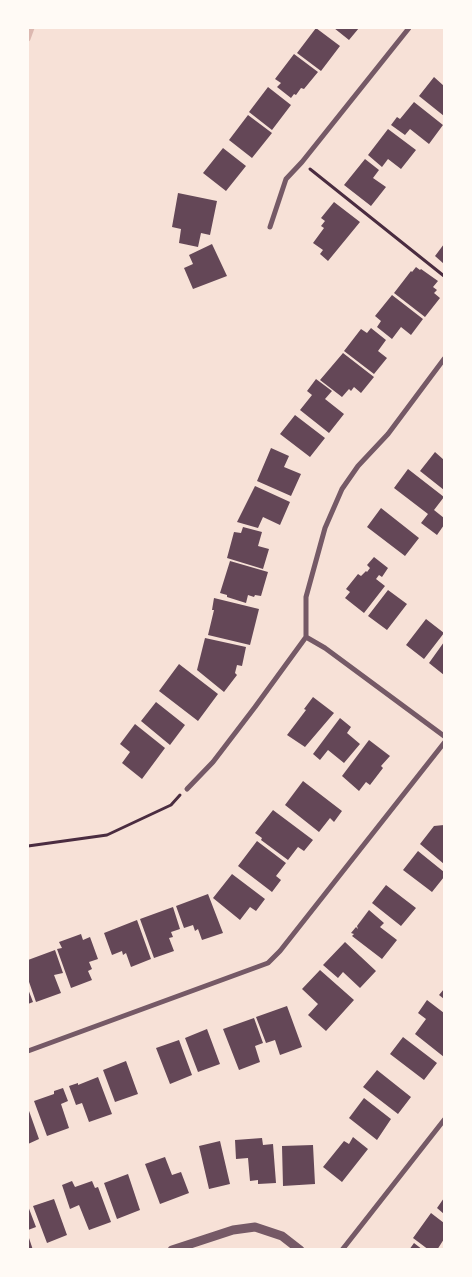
<!DOCTYPE html>
<style>
body{margin:0}
#map{position:relative;width:472px;height:1277px;overflow:hidden;background:#f7e1d7;font-family:Arial,sans-serif}
canvas{display:block}
.frame{position:absolute;inset:0;border:29px solid #fffaf5;pointer-events:none}
</style>
<div id="map">
<canvas width="472" height="1277"></canvas>
<div class="frame"></div>
</div>
<script>
const ctx = document.querySelector('canvas').getContext('2d');
ctx.lineJoin = 'round';
function trace(path, color, width, dash) {
  ctx.strokeStyle = color;
  ctx.lineWidth = width;
  ctx.lineCap = dash ? 'butt' : 'round';
  ctx.setLineDash(dash || []);
  ctx.stroke(path);
}
function fill(path, color) {
  ctx.fillStyle = color;
  ctx.fill(path, 'evenodd');
}
const stream = new Path2D(`
 M28,39L32,28`);
const building = new Path2D(`
 M316,28L340,46L321,71L297,53Z
 M334,28H359L349,40Z
 M294,54L318,72L304,89L301,88L296,95L294,94L291,98L277,87L281,83L275,79Z
 M434,77L444,86V116L419,96Z
 M268,87L291,105L272,130L249,112Z
 M414,102L443,125L429,144L410,129L405,135L391,125L397,117L400,119Z
 M248,115L272,133L252,158L229,140Z
 M388,129L416,150L401,169L388,159L382,167L368,155Z
 M223,148L246,166L226,191L203,173Z
 M365,159L379,170L373,178L386,187L371,206L344,185Z
 M178,193L217,201L210,235L201,233L198,247L179,243L181,229L172,227Z
 M334,202L360,222L328,261L320,254L323,250L313,243L324,228L321,226L325,221L321,218Z
 M212,244L227,276L193,289L184,268L193,264L189,255Z
 M444,244V264L435,256Z
 M416,267L420,270L421,269L438,281L433,287L437,290L434,293L440,298L425,317L394,293L411,271L412,272Z
 M392,295L423,319L411,335L401,327L392,339L377,327L381,321L375,316Z
 M371,328L386,340L378,351L387,358L374,374L344,351L361,329L367,333Z
 M343,353L374,377L361,393L354,387L351,391L349,389L342,397L320,380Z
 M316,379L332,391L325,399L344,414L329,433L300,410L312,395L307,391Z
 M295,415L325,438L310,457L280,434Z
 M271,448L289,456L284,467L301,474L291,496L257,481Z
 M435,452L444,460V490L420,471Z
 M408,469L444,497L434,510L444,518V525L437,535L421,523L428,514L394,488Z
 M255,486L290,502L280,525L263,517L258,528L237,522Z
 M381,508L419,538L405,556L367,527Z
 M243,527L262,532L258,546L269,549L263,569L227,558L234,532L241,533Z
 M374,557L388,568L382,577L379,575L376,579L385,586L364,613L345,598L350,592L346,589L358,574L361,576L366,571L367,572L370,568L367,565Z
 M230,561L268,572L261,596L255,595L254,597L248,595L246,603L227,597V595L220,593Z
 M388,590L407,604L387,630L368,616Z
 M214,598L259,609L250,645L208,635L214,610H212Z
 M426,619L444,633L424,659L406,645Z
 M205,638L246,647L242,666L237,665L235,673L237,675L224,692L197,670Z
 M444,642V675L429,663Z
 M179,664L218,694L198,721L159,691Z
 M313,697L334,713L305,747L287,735L306,710L304,709Z
 M156,702L185,725L170,745L141,721Z
 M340,718L351,727L347,733L360,744L344,763L328,750L320,760L313,754Z
 M135,724L165,748L142,779L122,763L130,752L120,744Z
 M369,740L390,756L381,766L383,768L370,785L366,782L359,791L342,776Z
 M303,781L342,811L334,822L330,818L319,832L285,805Z
 M273,810L313,840L304,851L298,847L288,860L261,840L262,838L255,833Z
 M444,825V864L420,844L434,826Z
 M257,841L286,863L276,876L281,880L272,892L238,866Z
 M418,851L444,872V877L432,892L403,870Z
 M232,874L265,899L256,911L250,907L240,920L213,898Z
 M386,885L416,908L401,926L372,903Z
 M208,894L223,933L202,940L198,929L195,931L193,925L184,928L176,906Z
 M173,907L180,929L171,932L173,937L169,938L174,951L154,958L140,919Z
 M369,910L384,923L380,927L397,940L382,959L352,936L354,934L351,933L356,927L358,929L357,926Z
 M137,920L151,959L131,967L126,953L123,955L122,951L112,955L104,933Z
 M81,934L83,940L90,937L98,959L89,962L92,969L88,971L92,980L71,988L57,949L62,948L59,942Z
 M345,942L376,971L360,988L343,972L338,978L323,965Z
 M55,950L63,973L54,975L61,993L36,1002L28,979V960Z
 M320,970L354,1000L326,1031L308,1015L318,1004L302,989Z
 M28,989L33,1002L28,1004Z
 M444,989V999L439,995Z
 M427,1000L444,1013V1023L443,1025L444,1026V1057L415,1034L426,1019L418,1013Z
 M287,1006L302,1047L280,1055L275,1040L266,1043L256,1017Z
 M254,1018L263,1043L255,1046L260,1062L239,1070L223,1029Z
 M207,1029L220,1064L198,1072L185,1038Z
 M403,1037L437,1063L424,1080L390,1054Z
 M179,1040L192,1075L170,1084L156,1048Z
 M126,1061L138,1094L115,1102L103,1070Z
 M377,1070L411,1097L398,1114L363,1087Z
 M98,1077L112,1114L89,1122L82,1103L76,1105L69,1086L78,1083V1085Z
 M63,1088L68,1101L61,1104L69,1128L47,1136L34,1101L54,1094V1091Z
 M364,1098L391,1119L377,1140L349,1118Z
 M28,1108L39,1139L28,1144Z
 M353,1137L368,1149L342,1182L323,1167L344,1141L349,1144Z
 M262,1138L263,1145L273,1144L276,1183L258,1184V1180L250,1181L248,1158L236,1159L235,1140Z
 M220,1141L230,1184L209,1189L199,1146Z
 M313,1145L315,1184L283,1186L282,1146Z
 M165,1157L172,1175L181,1172L189,1193L160,1204L145,1164Z
 M128,1174L140,1210L117,1219L104,1183Z
 M72,1181L75,1187L92,1181L95,1188L98,1187L111,1222L89,1230L79,1205L70,1209L62,1185Z
 M444,1198V1214L437,1208Z
 M54,1199L67,1235L47,1243L33,1206Z
 M28,1206L36,1227L28,1230Z
 M431,1213L444,1223V1239L437,1250H429L413,1238Z
 M28,1235L33,1250H28Z
 M414,1243L423,1250H409Z`);
const path = new Path2D(`
 M310,169L444,276
 M28,846L107,835L171,805L180,795`);
const minor = new Path2D(`
 M270,227L286,179L302,162L409,28
 M306,637L325,648L444,736
 M187,789L213,762L255,707L306,637V597L325,528L342,489L358,466L388,434L444,359
 M28,1051L268,963L280,951L444,743
 M342,1250L444,1120`);
const tertiary = new Path2D(`
 M172,1250L233,1230L255,1227L282,1236L300,1250`);
trace(stream, '#dcb8b0', 5);
fill(building, '#644757');
trace(path, '#4a2c40', 3);
trace(minor, '#755966', 5);
trace(tertiary, '#755966', 9);
</script>
